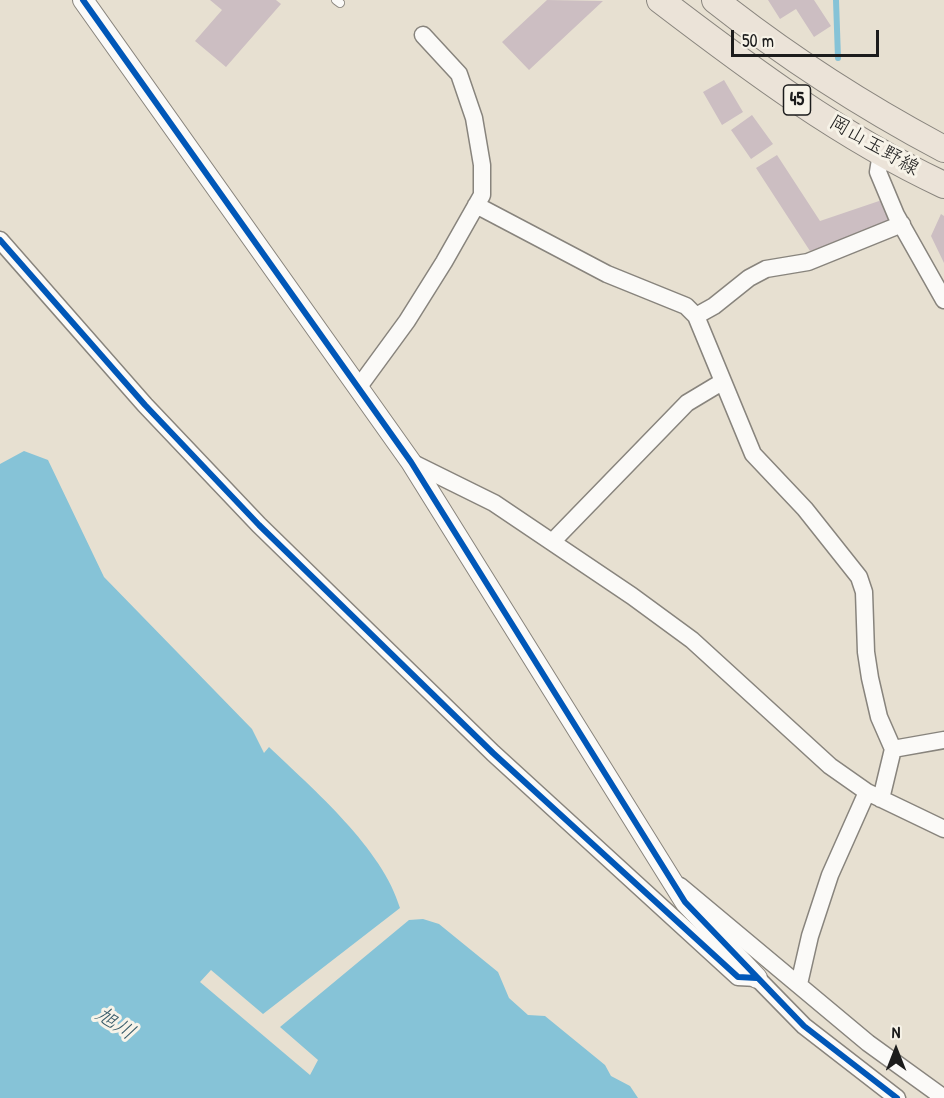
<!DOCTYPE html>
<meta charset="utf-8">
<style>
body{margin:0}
#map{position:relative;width:944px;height:1098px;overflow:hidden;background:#e7e0d1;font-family:"Patrick Hand",sans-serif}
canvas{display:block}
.north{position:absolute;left:866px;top:1020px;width:60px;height:60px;-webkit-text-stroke:4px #f7f3e8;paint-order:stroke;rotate:0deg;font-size:16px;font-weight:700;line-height:24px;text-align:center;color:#1c1c1c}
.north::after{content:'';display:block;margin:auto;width:21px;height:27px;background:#1c1c1c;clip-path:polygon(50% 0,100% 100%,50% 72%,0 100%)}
.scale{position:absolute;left:731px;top:30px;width:148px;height:27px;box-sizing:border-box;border:3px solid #1c1c1c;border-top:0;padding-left:8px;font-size:18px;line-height:21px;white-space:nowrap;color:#1c1c1c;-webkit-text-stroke:4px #f7f3e8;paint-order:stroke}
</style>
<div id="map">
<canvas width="944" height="1098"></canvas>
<div class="north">N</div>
<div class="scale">50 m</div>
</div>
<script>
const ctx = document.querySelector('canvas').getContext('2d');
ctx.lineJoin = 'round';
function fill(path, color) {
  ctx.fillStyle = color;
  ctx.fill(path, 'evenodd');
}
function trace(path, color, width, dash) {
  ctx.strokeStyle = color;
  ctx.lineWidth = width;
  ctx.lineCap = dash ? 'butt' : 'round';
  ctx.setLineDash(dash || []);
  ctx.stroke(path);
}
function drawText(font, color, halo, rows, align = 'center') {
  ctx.font = font + ' "Patrick Hand","Klee One",sans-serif';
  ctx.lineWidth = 6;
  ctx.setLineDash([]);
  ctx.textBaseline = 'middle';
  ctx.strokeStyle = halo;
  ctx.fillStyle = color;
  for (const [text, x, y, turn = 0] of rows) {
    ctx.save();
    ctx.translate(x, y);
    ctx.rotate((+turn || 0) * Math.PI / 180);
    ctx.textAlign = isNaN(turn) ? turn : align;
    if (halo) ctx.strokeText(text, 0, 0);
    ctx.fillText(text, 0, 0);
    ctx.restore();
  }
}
const water = new Path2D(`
 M24,451L48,460L104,577L252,729L264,753L269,747C313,789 383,849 400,908L263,1014L211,970L200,982L310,1075L318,1060L280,1027L409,920L423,919L439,924L498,972L509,998L528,1015L545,1016L605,1065L611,1076L630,1086L638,1098H0V464Z`);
const stream = new Path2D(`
 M836,0L838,58`);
const building = new Path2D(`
 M210,0H276L281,4L226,67L195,41L222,10Z
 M547,0L603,1L529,70L502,42Z
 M768,0H814L831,26L814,37L796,9L780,19Z
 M724,80L743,112L722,125L703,92Z
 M752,115L773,144L751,159L731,130Z
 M777,155L820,221L882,200L890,224L810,251L756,168Z
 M941,214L944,216V263L931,236Z`);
const service = new Path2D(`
 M336,0L340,3`);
const minor = new Path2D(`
 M881,153L878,172L896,215L944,300
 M476,205L607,274L686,306L696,316L753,454L805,509L859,577L864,592L866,652L870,678L879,717L893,749L881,799
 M0,240L145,405L259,525L493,753L738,977L757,978L804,1026L897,1098
 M696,316L714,306L749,278L766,269L808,262L902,224
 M358,388L407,321L444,262L482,195V165L474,118L459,74L423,35
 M411,462L494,503L632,596L692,640L830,766L867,792L944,829
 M552,542L687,403L722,382
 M893,749L944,740
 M680,886L868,1043L944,1098
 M799,984L810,936L830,875L867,792`);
const tertiary = new Path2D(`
 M83,0L411,462L685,902L757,978`);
const primary = new Path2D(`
 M660,0C749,68 841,137 944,185
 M715,0C787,57 863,106 944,149`);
const cycleway = new Path2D(`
 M83,0L411,462L685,902L804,1026L897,1098
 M0,240L145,405L259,525L493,753L738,977L757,978`);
const shields = [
 [797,100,27]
];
const shieldNames = [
 ["45",797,100]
];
const streetNames = [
 ["岡山玉野線",874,146,30]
];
const waterNames = [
 ["旭川",115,1024,33]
];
fill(water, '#86c3d7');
trace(stream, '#86c3d7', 6);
fill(building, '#ccbec2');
trace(service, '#88847d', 10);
trace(minor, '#88847d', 19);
trace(tertiary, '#88847d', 22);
trace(primary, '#88847d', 28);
trace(service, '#fbfaf8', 8);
trace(minor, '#fbfaf8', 16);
trace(tertiary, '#fbfaf8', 20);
trace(primary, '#ebe3d8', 26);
trace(cycleway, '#0057b8', 6);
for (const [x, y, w] of shields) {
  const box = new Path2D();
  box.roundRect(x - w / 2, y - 15, w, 30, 4.5);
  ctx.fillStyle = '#f7f3e8';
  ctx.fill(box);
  trace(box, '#1c1c1c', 1.5);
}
drawText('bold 18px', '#1c1c1c', null, shieldNames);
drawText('20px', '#1c1c1c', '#f7f3e8', streetNames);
drawText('italic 21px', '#365a68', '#f7f3e8', waterNames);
</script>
